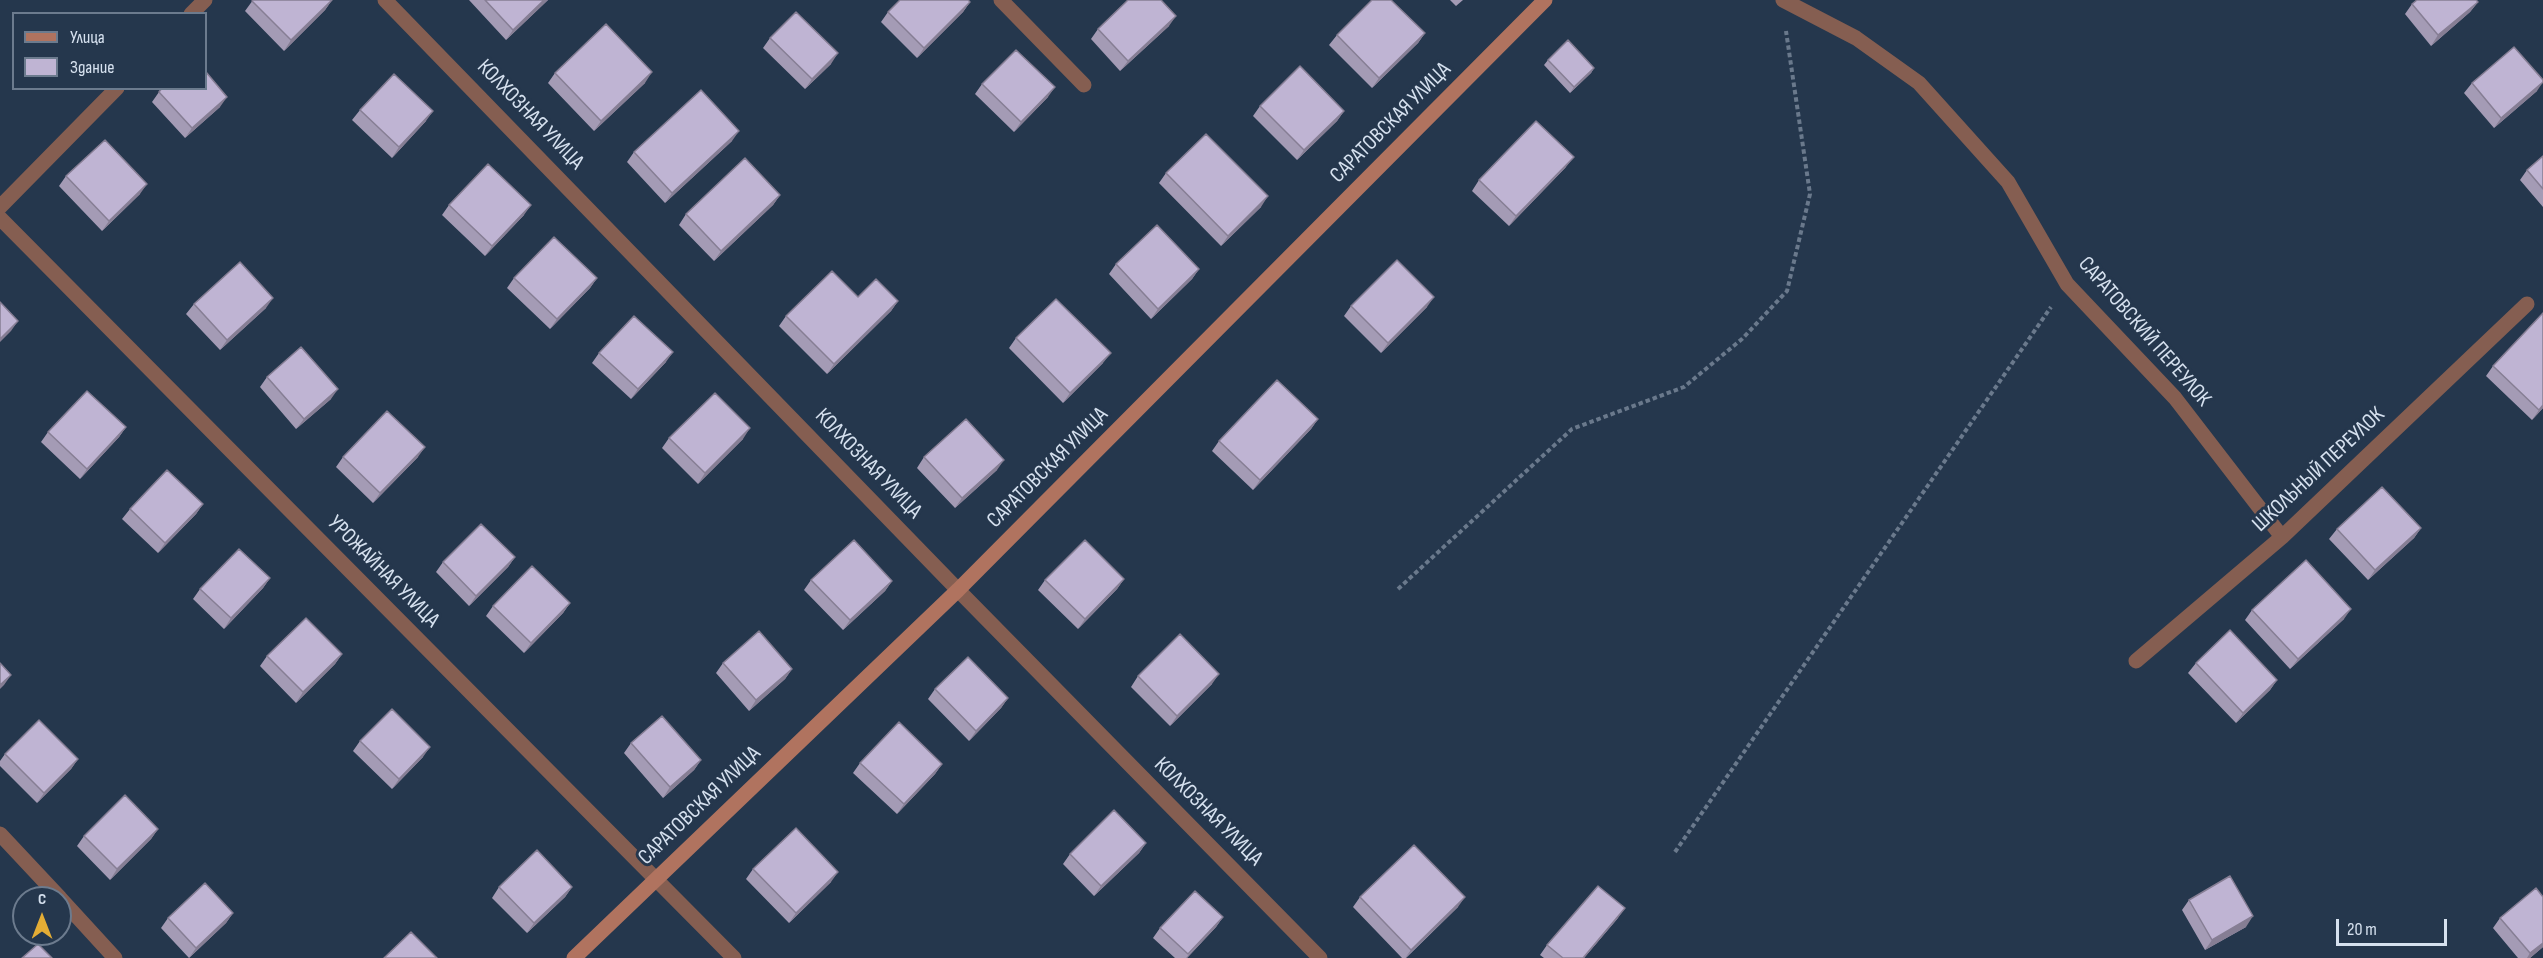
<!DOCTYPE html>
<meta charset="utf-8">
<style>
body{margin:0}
#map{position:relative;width:2543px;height:958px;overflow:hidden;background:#25374d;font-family:"Sofia Sans Condensed",sans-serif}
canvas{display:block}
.legend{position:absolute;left:12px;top:12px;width:195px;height:78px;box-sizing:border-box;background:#25374d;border:2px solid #6c7b8e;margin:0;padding:8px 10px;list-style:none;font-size:18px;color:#d6e1ef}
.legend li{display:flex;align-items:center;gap:12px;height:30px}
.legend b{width:30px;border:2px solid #6c7b8e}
.north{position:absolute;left:12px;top:886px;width:60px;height:60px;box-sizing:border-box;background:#25374d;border:2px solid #6c7b8e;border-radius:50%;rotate:0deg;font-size:16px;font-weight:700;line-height:24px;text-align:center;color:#d6e1ef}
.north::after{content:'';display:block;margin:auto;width:21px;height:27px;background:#e4ad35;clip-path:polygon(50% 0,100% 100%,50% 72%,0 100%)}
.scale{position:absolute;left:2336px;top:919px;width:111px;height:27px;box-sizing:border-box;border:3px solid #d6e1ef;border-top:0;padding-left:8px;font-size:18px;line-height:21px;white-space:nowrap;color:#d6e1ef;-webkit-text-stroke:4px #25374d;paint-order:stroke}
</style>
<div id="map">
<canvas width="2543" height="958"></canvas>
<ul class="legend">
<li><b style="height:8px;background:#b0735f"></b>Улица</li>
<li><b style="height:16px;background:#bfb4d3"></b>Здание</li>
</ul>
<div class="north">С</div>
<div class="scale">20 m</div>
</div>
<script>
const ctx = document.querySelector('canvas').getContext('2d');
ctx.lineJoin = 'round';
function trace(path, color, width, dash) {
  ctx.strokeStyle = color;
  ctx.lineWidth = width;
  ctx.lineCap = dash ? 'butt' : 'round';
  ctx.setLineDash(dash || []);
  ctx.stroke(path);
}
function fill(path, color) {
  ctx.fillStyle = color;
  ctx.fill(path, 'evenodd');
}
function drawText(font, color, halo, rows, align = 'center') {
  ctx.font = font + ' "Sofia Sans Condensed",sans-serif';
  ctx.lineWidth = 6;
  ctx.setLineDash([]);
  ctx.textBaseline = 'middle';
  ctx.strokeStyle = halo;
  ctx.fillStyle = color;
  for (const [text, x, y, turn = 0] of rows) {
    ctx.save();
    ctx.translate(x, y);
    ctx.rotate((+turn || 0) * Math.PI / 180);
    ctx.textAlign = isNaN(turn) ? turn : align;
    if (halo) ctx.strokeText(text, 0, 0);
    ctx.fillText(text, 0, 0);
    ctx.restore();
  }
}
const path = new Path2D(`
 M1398,589L1572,429L1684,387L1742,339L1787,291L1810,194L1786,31
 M1675,852L2051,307`);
const street = new Path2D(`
 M385,0L958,590L1320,958
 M1001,0L1084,85
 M1783,0L1856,38L1919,83L2008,182L2067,284L2175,398L2282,537
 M191,14L205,0
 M0,207L117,88
 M0,218L734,958
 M2136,661L2282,537L2527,304
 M0,834L60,898
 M60,898L115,958`);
const secondary = new Path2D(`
 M574,958L958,590L1545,0`);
const wall = new Path2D(`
 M253,0H332L325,10L284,51L245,11Z
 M469,0H548L506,40Z
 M1450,0H1463L1456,6Z
 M970,2L963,12L917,58L881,22L888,12Z
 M2478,2L2470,12L2431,46L2405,14L2412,4Z
 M1169,26L1120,71L1091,39L1098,29Z
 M1425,33L1418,43L1372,88L1329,45L1337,35Z
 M770,38L831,64L805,89L763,48Z
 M1548,60L1594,68L1591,73L1570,93L1544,65Z
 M555,73L645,83L594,131L548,83Z
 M2472,83L2537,91L2494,128L2464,93Z
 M982,84L1048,97L1014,132L975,94Z
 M159,92L220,107L185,138L152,102Z
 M1260,106L1344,111L1337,121L1297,160L1253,116Z
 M360,110L426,121L392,158L352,120Z
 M732,141L665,203L627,162L634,152Z
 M2543,156V207L2520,180L2527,170Z
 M1566,167L1509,226L1472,191L1479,180Z
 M1166,173L1261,207L1221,246L1159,183Z
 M66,176L140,194L102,231L59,186Z
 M780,195L773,205L714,261L679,225L686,214Z
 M449,205L524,215L485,256L442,215Z
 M1116,264L1199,269L1192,279L1151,319L1109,274Z
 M514,278H597L590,288L550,329L507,288Z
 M898,301L891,311L827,374L779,326L786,316Z
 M194,304L266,308L220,350L186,314Z
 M1351,306L1427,307L1381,353L1344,316Z
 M1016,338L1103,363L1063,403L1009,348Z
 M599,353L666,362L631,399L592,363Z
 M2493,366L2543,408L2532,420L2486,376Z
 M267,377L331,399L296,429L260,387Z
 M1318,419L1311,429L1253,490L1212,451L1219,441Z
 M126,427L119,437L80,479L41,442L48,432Z
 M669,438L743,439L698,484L662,448Z
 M343,457H418L373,503L336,467Z
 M924,457L997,470L955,508L917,468Z
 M203,504L196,514L158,553L122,519L130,509Z
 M2421,528L2414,538L2368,580L2329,539L2337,529Z
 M515,557L508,567L469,606L436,572L443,562Z
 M270,578L263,588L224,629L193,599L200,589Z
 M1124,579L1117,589L1078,629L1038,590L1045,580Z
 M811,580L892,581L885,591L843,630L804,590Z
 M570,603L563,613L524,653L486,616L493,606Z
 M2252,610L2344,619L2290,669L2245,620Z
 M342,654L335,664L296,703L260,666L267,656Z
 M723,663L792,669L785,679L749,711L716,673Z
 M2196,663L2277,680L2270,690L2236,723L2188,673Z
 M1138,676L1212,684L1170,726L1131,687Z
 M935,689L1008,698L1001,708L969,741L928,699Z
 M360,741L423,757L392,789L353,751Z
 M631,743L701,760L694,770L663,798L624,753Z
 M5,754L78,759L71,769L37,803L0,766V761Z
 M860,763L942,764L935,774L897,814L853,773Z
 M158,829L151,839L110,880L77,846L84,836Z
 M1146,843L1139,853L1094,896L1063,864L1070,854Z
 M753,869L831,882L789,923L746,879Z
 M499,887H572L565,897L527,933L492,898Z
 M1360,897L1458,907L1406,958H1402L1353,907Z
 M2189,900L2246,927L2205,950L2182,910Z
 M233,913L226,923L189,958L161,928L168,918Z
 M1223,917L1216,927L1187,958H1175L1153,938L1160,928Z
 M1618,918L1584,958H1544L1540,955L1547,945Z
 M2500,918L2543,947L2530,958H2518L2493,928Z`);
const shadedWall = new Path2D(`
 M332,0L325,10L284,51L291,40Z
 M544,0H548L506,40L513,30Z
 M970,2L963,12L917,58L924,48Z
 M2478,2L2470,12L2431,46L2438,35Z
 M1176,16L1169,26L1120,71L1128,61Z
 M1425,33L1418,43L1372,88L1379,78Z
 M838,53L831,64L805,89L812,79Z
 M1594,68L1591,73L1570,93L1574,87Z
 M652,72L645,83L594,131L601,121Z
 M2543,82L2537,91L2494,128L2501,118Z
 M1055,87L1048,97L1014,132L1021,122Z
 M227,97L220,107L185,138L192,128Z
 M433,111L426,121L392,158L399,147Z
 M1344,111L1337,121L1297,160L1304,150Z
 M739,131L732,141L665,203L672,193Z
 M1574,157L1566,167L1509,226L1516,216Z
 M147,184L140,194L102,231L109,221Z
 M780,195L773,205L714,261L721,251Z
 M1268,196L1261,207L1221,246L1228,236Z
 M531,205L524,215L485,256L492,246Z
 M1199,269L1192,279L1151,319L1158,309Z
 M597,278L590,288L550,329L557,319Z
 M1434,297L1427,307L1381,353L1388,343Z
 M273,298L266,308L220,350L227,340Z
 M898,301L891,311L827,374L834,364Z
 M18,321L11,331L0,342V339Z
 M673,352L666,362L631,399L638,389Z
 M1111,353L1103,363L1063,403L1070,393Z
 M338,389L331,399L296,429L304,419Z
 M2543,405V408L2532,420L2539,410Z
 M1318,419L1311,429L1253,490L1260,480Z
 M126,427L119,437L80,479L87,469Z
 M750,428L743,439L698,484L705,473Z
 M425,447L418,457L373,503L380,493Z
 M1004,460L997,470L955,508L962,498Z
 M203,504L196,514L158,553L165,543Z
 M2421,528L2414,538L2368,580L2375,570Z
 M515,557L508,567L469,606L476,596Z
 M270,578L263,588L224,629L231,618Z
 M1124,579L1117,589L1078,629L1085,619Z
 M892,581L885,591L843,630L850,620Z
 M570,603L563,613L524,653L531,643Z
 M2351,609L2344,619L2290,669L2298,659Z
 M342,654L335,664L296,703L303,692Z
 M792,669L785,679L749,711L756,700Z
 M1219,674L1212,684L1170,726L1177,716Z
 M11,675L4,685L0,689V685Z
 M2277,680L2270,690L2236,723L2243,713Z
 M1008,698L1001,708L969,741L976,731Z
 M430,747L423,757L392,789L399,779Z
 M78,759L71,769L37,803L44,793Z
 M701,760L694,770L663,798L670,787Z
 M942,764L935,774L897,814L904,804Z
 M158,829L151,839L110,880L117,869Z
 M1146,843L1139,853L1094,896L1101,886Z
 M838,872L831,882L789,923L796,913Z
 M572,887L565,897L527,933L534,923Z
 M1465,897L1458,907L1405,958L1411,950Z
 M1625,908L1618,918L1584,958H1583Z
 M233,913L226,923L189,958L196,948Z
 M2253,916L2246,927L2205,950L2212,940Z
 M1223,917L1216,927L1187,958H1186Z
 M2543,943V947L2530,958H2527L2530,953Z`);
const building = new Path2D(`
 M253,0H332L291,40L252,1Z
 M485,0H544L513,30Z
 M900,0H968L970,2L924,48L888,12Z
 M1128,0H1161L1176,16L1128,61L1098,29Z
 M1372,0H1391L1425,33L1379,78L1337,35Z
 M2417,0H2476L2478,2L2438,35L2412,4Z
 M796,12L838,53L812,79L770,38Z
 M606,24L652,72L601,121L555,73Z
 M1568,40L1594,68L1574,87L1548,60Z
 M2514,47L2543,80V82L2501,118L2472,83Z
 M1016,50L1055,87L1021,122L982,84Z
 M1300,66L1344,111L1304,150L1260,106Z
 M206,72L227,97L192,128L159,92L162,88H206Z
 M394,74L433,111L399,147L360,110Z
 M701,90L739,131L672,193L634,152Z
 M1536,121L1574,157L1516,216L1479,180Z
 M1206,134L1268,196L1228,236L1166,173Z
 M105,140L147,184L109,221L66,176Z
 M2543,156V189L2527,170Z
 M745,158L780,195L721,251L686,214Z
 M488,164L531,205L492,246L449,205Z
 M1157,225L1199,269L1158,309L1116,264Z
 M554,237L597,278L557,319L514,278Z
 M1397,260L1434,297L1388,343L1351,306Z
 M240,262L273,298L227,340L194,304Z
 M832,271L858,297L876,279L898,301L834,364L786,316Z
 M1056,299L1111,353L1070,393L1016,338Z
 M0,302L18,321L0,339Z
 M2543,313V405L2539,410L2493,366Z
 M634,316L673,352L638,389L599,353Z
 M301,347L338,389L304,419L267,377Z
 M1277,380L1318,419L1260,480L1219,441Z
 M87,391L126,427L87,469L48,432Z
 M715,393L750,428L705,473L669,438Z
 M387,411L425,447L380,493L343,457Z
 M966,419L1004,460L962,498L924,457Z
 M167,470L203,504L165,543L130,509Z
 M2382,487L2421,528L2375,570L2337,529Z
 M481,524L515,557L476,596L443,562Z
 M854,540L892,581L850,620L811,580Z
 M1085,540L1124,579L1085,619L1045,580Z
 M239,549L270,578L231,618L200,589Z
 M2306,560L2351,609L2298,659L2252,610Z
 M532,566L570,603L531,643L493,606Z
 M306,618L342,654L303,692L267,656Z
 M2230,630L2277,680L2243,713L2196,663Z
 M759,631L792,669L756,700L723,663Z
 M1180,634L1219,674L1177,716L1138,676Z
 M968,657L1008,698L976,731L935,689Z
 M0,663L11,675L0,685Z
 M392,709L430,747L399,779L360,741Z
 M662,716L701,760L670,787L631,743Z
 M39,720L78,759L44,793L5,754Z
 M899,722L942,764L904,804L860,763Z
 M125,795L158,829L117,869L84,836Z
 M1114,810L1146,843L1101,886L1070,854Z
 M796,828L838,872L796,913L753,869Z
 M1414,845L1465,897L1411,950L1360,897Z
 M537,850L572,887L534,923L499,887Z
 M2230,876L2253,916L2212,940L2189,900Z
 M205,883L233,913L196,948L168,918Z
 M1598,886L1625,908L1583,958H1563L1547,945Z
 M2536,888L2543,897V943L2530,953L2500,918Z
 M1195,891L1223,917L1188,954L1160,928Z
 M411,932L437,958H384Z
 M38,944L52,958H22Z`);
const streetNames = [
 ["КОЛХОЗНАЯ УЛИЦА",530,115,46],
 ["САРАТОВСКАЯ УЛИЦА",1391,123,-45],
 ["САРАТОВСКИЙ ПЕРЕУЛОК",2144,332,49],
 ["КОЛХОЗНАЯ УЛИЦА",868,464,46],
 ["САРАТОВСКАЯ УЛИЦА",1048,468,-45],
 ["ШКОЛЬНЫЙ ПЕРЕУЛОК",2319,470,-43],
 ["УРОЖАЙНАЯ УЛИЦА",383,572,45],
 ["САРАТОВСКАЯ УЛИЦА",700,806,-44],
 ["КОЛХОЗНАЯ УЛИЦА",1208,812,45]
];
trace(path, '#6a798c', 4, [4.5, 3]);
trace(street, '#855e51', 15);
trace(secondary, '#b0735f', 15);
fill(wall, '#a49bb5');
fill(shadedWall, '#867e94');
fill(building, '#bfb4d3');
trace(building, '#867e94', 1.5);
drawText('22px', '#d6e1ef', '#25374d', streetNames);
</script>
